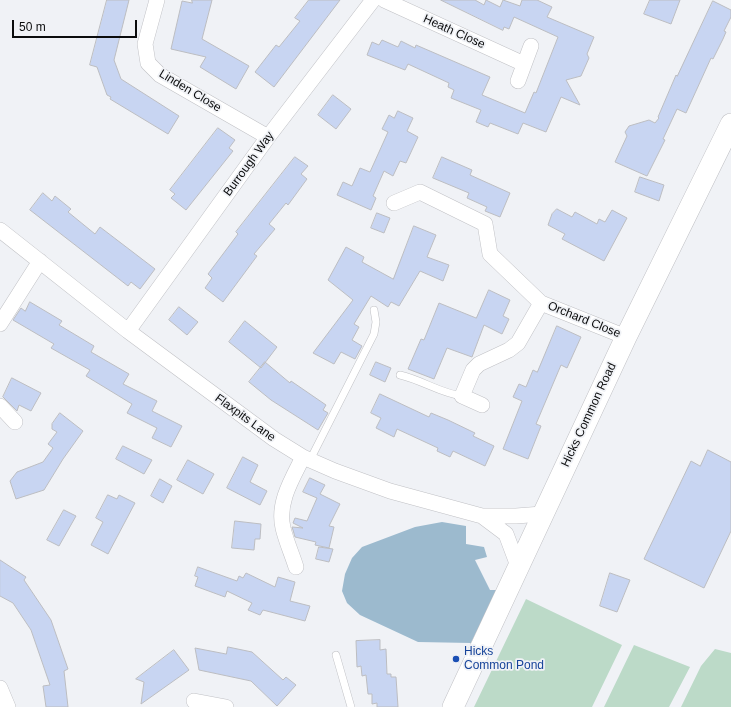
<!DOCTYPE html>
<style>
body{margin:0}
#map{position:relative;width:731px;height:707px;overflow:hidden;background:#f0f2f6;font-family:Arial,sans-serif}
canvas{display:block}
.scale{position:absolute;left:12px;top:20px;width:125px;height:18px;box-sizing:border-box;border:2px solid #0b0c0d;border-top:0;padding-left:5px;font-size:12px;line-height:14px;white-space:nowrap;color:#0b0c0d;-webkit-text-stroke:3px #f0f2f6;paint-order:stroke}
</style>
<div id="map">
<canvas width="731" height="707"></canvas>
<div class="scale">50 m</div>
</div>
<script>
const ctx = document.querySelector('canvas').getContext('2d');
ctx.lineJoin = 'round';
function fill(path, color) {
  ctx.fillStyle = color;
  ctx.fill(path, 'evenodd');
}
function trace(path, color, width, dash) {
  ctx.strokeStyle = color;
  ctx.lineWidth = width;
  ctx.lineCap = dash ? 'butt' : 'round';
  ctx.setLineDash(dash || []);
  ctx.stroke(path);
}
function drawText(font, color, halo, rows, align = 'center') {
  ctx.font = font + ' Arial,sans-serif';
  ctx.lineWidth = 3.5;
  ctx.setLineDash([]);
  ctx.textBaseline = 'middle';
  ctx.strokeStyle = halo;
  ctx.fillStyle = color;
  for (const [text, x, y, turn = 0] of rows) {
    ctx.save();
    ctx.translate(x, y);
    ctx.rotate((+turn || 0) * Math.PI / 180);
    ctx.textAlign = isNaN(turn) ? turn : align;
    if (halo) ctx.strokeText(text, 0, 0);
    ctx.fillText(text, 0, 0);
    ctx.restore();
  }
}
const green = new Path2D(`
 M526,599L622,645L592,707H474Z
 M634,645L690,667L669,707H604Z
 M715,649L731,653V707H681L701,666Z`);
const water = new Path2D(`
 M442,522L466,526V544L484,547L487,557L475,560L490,590H498L471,643L418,642L360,615L347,603L342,591L345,574L352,558L362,547L415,527Z`);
const building = new Path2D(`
 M107,0H129L114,60L121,79L179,116L168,134L110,99L111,97L107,95L97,67L90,65Z
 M192,0H212L202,39L249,66L236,89L200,67L206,57L171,49L182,1L192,3Z
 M309,0H340L274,87L255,72L276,45L279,47L300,21L295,18Z
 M441,0H475L484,5L486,0L500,7L503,0L520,6L522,0H537L552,7L547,17L594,37L587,54L589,58L581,76L566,80L580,105L561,97L546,132L523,123L518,134L490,123L488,127L476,122L481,110L451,98L454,90L448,87L449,83L408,64L405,70L367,55L372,42L379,45L382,40L398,47L401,41L415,48L416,45L490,77L482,95L525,113L534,92L536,93L558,37L514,17L509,29L504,27L503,30Z
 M650,0H680L671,24L644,14Z
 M713,1L731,10V17L724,31L726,32L723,39L713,59L711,58L686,113L677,109L663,139L665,140L647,176L615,162L627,136L625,132L629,126L649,120L655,123L659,118L658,117L676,75L677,76Z
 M333,95L351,109L336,129L318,115Z
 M398,111L413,118L407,131L418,137L406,163L400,161L393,176L384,171L373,196L376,198L371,210L337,195L343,182L352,186L360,168L370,172L388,132L382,129L389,115L394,118Z
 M218,128L235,140L229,148L233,151L186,210L171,198L175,194L170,190Z
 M295,157L308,166L301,174L307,179L288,205L286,203L269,224L275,229L254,254L257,256L223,302L205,288L212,278L208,274L238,234L236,232Z
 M442,157L472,170L470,175L510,193L500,217L485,211L487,207L467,198L469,193L433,178Z
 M640,177L664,185L659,201L635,192Z
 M43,193L52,201L55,196L71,209L68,212L95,234L100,227L155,269L140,289L131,282L128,286L30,210Z
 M557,209L572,217L575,212L597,224L599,219L605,222L612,210L627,218L604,261L562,239L565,234L548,225L552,214Z
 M377,213L390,218L384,233L371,228Z
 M414,226L436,235L427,257L449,265L443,281L420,271L399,306L391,302L388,307L371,296L354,324L359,327L352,340L362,346L355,359L341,352L334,364L313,353L353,300L328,280L346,247L364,257L362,262L393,279Z
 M489,290L510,300L503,316L509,319L502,334L484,325L472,357L447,348L434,379L408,369L421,339L424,340L439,303L476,318Z
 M30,302L62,321L59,325L94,346L91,352L129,374L123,384L157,401L152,411L182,426L171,447L152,438L157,428L127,413L132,404L86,376L90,370L51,348L54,344L13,320L21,308L25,311Z
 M179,307L198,322L187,335L169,320Z
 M245,321L277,347L261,368L229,342Z
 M557,326L581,337L567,368L561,365L536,424L541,426L528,459L503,449L522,401L513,397L519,384L526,387L533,370L537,372Z
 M265,362L290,383L291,381L326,405L323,410L328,413L318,430L271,400L249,382Z
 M376,362L391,368L385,382L370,375Z
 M12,378L41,393L31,411L19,405L17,411L3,397Z
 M380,394L429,417L431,413L448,420L475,433L473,436L494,446L485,466L453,451L450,457L437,451L438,448L397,429L394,437L376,428L381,418L371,413Z
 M60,413L83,431L63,459L44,490L16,499L10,481L17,472L43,462L53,448L48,444L57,432L52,429V424Z
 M123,446L152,460L144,474L116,459Z
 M708,450L731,462V531L704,588L644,559L691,461L700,466Z
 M243,457L258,465L250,482L267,491L260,505L227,488Z
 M188,460L214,474L203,494L177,480Z
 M310,478L325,485L320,494L340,504L329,526L334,527L329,548L315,545L316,542L295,537L293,530L292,527L303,528L293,523L295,518L307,521L317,498L303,492Z
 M160,479L172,486L163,503L151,496Z
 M108,495L117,499L119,495L135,503L108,554L91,545L103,522L96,518Z
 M64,510L76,516L59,546L47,540Z
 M235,521L261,524L260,539H255L254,550L232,548Z
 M319,547L333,549L329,562L316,559Z
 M0,560L26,577L24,580L51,620L68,669L64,671L68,707H46L43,686L50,685L31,630L13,603L0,596Z
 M198,567L237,581L239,576L243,578L246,573L275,587L278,577L295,582L290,601L310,606L305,621L263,610L260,615L248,610L252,603L227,591L225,597L195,586L198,577L195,576Z
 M610,573L630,580L617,612L600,606Z
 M380,640V650L386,649L387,674H391V677H396L398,707H377V703L372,704V694H368L366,675L362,676L361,666L357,667L356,641Z
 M228,647L252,652L283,680L286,677L296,685L277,706L251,681L199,670L195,648L226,654Z
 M174,650L189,670L141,704L144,682L136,679Z`);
const lane = new Path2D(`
 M400,375C422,380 440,393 462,396
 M310,460L374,334L376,322L374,310
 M336,655L351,707`);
const street = new Path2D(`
 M157,0L145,44L148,63L160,75L268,137
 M384,0L524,64
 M518,81L531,46
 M394,203L420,192L485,224L490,254L541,303L626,337
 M0,230L128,331L274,439L303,457L335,471L390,491L482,516H516L542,514
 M0,324L40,261
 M128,331L268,137L373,0
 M482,405L462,396L473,370L479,364L509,350L518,343L541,303
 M0,406L15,422
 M482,516L506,534L518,566
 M296,567C292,554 286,541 283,528C277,503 292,479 303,457
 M0,688L8,707
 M194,701L226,707`);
const secondary = new Path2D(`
 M453,707L626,337L731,124`);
const markers = [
 [456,659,4,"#1a4fb4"]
];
const streetNames = [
 ["Heath Close",454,32,24],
 ["Linden Close",190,91,31],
 ["Burrough Way",249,164,-54],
 ["Orchard Close",584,320,22],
 ["Hicks Common Road",589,415,-65],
 ["Flaxpits Lane",245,418,36]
];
const transitNames = [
 ["Hicks",464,652],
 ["Common Pond",464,666]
];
fill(green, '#bcdac8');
fill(water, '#9cbace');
fill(building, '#c8d5f2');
trace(building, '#bcbdc1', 1);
trace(lane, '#c0c1c5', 8);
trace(street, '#c0c1c5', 16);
trace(secondary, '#c0c1c5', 22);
trace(lane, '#fff', 7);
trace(street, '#fff', 15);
trace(secondary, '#fff', 21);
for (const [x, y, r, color] of markers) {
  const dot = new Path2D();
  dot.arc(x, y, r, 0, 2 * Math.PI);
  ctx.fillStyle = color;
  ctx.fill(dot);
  trace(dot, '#f0f2f6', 1.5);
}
drawText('12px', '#0b0c0d', '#f0f2f6', streetNames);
drawText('12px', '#164399', '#f0f2f6', transitNames, 'left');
</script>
